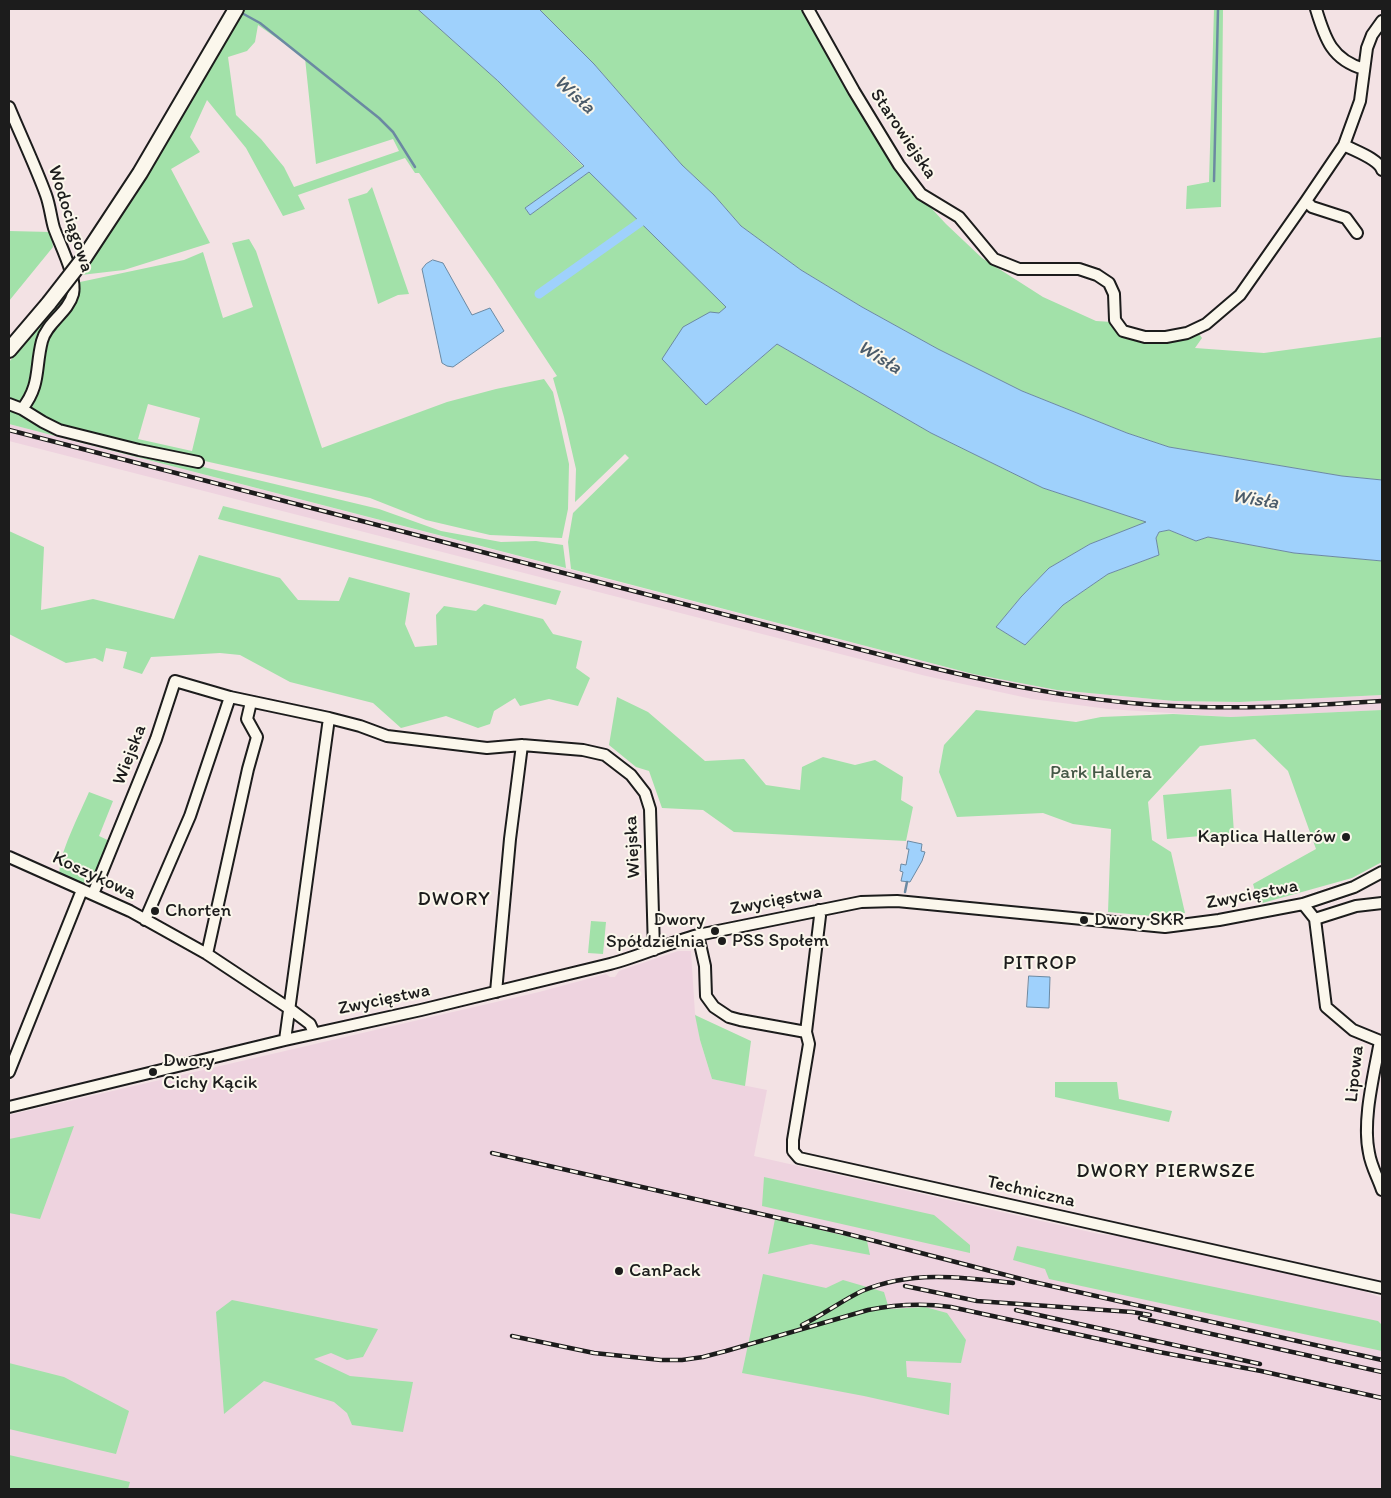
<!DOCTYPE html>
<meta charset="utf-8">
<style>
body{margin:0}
#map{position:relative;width:1391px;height:1498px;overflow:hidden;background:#f3e2e4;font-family:Itim,sans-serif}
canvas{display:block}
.frame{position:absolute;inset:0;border:10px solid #1c1c1c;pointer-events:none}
</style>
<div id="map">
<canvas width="1391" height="1498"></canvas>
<div class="frame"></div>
</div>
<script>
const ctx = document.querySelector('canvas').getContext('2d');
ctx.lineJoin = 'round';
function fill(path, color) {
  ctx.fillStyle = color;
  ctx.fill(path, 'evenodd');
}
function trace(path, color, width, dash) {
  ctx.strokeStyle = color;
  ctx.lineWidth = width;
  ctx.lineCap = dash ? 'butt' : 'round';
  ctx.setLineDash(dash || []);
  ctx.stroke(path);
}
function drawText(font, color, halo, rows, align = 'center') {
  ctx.font = font + ' Itim,sans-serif';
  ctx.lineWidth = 4;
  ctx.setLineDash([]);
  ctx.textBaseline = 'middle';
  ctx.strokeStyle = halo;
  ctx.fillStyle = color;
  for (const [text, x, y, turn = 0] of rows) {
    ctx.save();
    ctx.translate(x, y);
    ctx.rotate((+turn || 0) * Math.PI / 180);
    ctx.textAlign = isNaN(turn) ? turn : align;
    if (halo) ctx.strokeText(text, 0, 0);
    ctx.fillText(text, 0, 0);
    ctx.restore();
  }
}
const built = new Path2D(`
 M9,424L973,674L1057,690L1174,701L1240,702L1382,695V710L1231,717L1108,709L1032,699L926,676L9,441Z
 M678,951H691L695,1014L696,1015L700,1040L712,1079L767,1090L754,1156L1099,1234L1129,1237L1361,1290L1382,1298V1489H9V1115L539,992L606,974L610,977H615L619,971Z`);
const green = new Path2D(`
 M243,9H418L498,81L584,167L525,208L530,215L589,172L727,307L719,313L706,405L777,344L931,433L1043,488L1147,522L1090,544L1049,568L1021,597L996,627L1025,645L1063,605L1108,574L1159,555L1156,538L1159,532L1169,530L1196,541L1208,537L1294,553L1382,561V695L1240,702L1174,701L1057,690L973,674L571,569L568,542L573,513L629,458L625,454L575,502L576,469L564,417L553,378L557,376L493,279L419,173H415L405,158L298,195L305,209L283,216L246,148L207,100L190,137L200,152L171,169L210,243L124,270L81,275L136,195ZM258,25L305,58L316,164L393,139L399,151L294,187L284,167L261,139L236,115L228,57L247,51L255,42Z
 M539,9H805L920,196L946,224L982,258L1043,297L1096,321L1112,322L1128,335L1197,331L1202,338L1195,348L1264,353L1382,337V480L1342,476L1169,447L1127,433L1022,391L938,349L862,307L801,270L741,226L714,195L682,165L594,64Z
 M1214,9H1223L1221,207L1186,209L1187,186L1209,182Z
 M372,187L409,294L398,295L378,304L348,199L367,193Z
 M9,231L51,232L53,247L9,301Z
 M249,239L256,251L322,448L447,402L496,389L544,379L553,392L569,464L568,509L562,538L490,535L426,520L370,498L84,434L66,429L34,413L32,405L37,394L48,335L57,326L74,302L80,282L184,260L203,252L223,318L253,307L232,243ZM148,404L200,418L192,451L138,439Z
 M71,289L65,305L49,324L27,398L18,401L9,400V362Z
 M9,408L19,410L57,432L379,509L441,531L501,542L536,541L563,545L566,568L9,424Z
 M223,506L561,591L556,605L218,519Z
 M9,531L44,547L41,610L93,599L174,619L199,555L280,578L298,600L339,601L349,577L410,593L405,624L415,647L437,645L436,615L444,606L476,611L484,604L543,619L553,634L582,641L576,668L590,678L578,706L549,699L520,706L515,698L494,711L490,724L478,728L446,716L401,728L373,703L290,682L240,655L220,653L151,657L142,674L123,668L127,652L106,648L103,662L95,658L66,663L9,634Z
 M617,697L648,712L705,761L744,759L766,785L800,790L802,767L823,757L855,765L875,760L903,777L901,800L913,807L906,841L734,832L703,810L662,808L649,771L636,767L609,745Z
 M976,710L1076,722L1101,717L1173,714L1231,717L1382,710V862L1352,878L1259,904L1253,884L1316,849L1288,771L1255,739L1200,746L1148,802L1152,840L1171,852L1185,913L1161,917L1108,912L1111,829L1073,824L1043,813L957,817L939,772L944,745Z
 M1231,789L1234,833L1167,839L1163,795Z
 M89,792L113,801L99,836L112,842L92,886L88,887L60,875C56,859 82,809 89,792Z
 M591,921L606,922L603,954L588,953Z
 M695,1015L751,1041L745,1086L712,1079L700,1040Z
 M1055,1082H1117L1119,1099L1172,1111L1169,1122L1055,1097Z
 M74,1126L40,1219L9,1213V1139Z
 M764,1177L934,1215L970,1245V1253L762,1206Z
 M775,1219L867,1241L870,1255L811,1244L768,1254Z
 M1017,1246L1378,1321L1382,1325V1351L1049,1279L1045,1269L1013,1260Z
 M763,1274L826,1288L843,1280L884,1292L889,1309L925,1307L947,1313L966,1340L961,1363L906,1361L907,1377L951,1383L949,1415L864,1396L742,1373Z
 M232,1300L378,1329L363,1357L347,1360L331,1353L314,1359L350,1376L413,1382L403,1432L352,1425L347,1413L334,1402L264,1381L224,1414L216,1312Z
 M9,1363L64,1377L129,1411L116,1454L9,1429Z
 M9,1455L130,1482L128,1489H9Z`);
const water = new Path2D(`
 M418,9H539L594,64L682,165L714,195L741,226L801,270L862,307L938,349L1022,391L1127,433L1169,447L1342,476L1382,480V561L1294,553L1208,537L1196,541L1169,530L1159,532L1156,538L1159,555L1108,574L1063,605L1025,645L996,627L1021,597L1049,568L1090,544L1146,522L1043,488L931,433L777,344L706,405L662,359L683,327L710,312L719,313L726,307L589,172L530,215L525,208L584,166L498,81Z
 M433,260L443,263L472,315L490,308L504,331L453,367L447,366L442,363L422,269L426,264Z
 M908,841L922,844L921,851L925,852L922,861L910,882L901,881L903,872L900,871L901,864L906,865L909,849H907Z
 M1029,976L1050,977L1049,1008L1027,1007Z`);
const stream = new Path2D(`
 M240,12L260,23L379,118L393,132L415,167
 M1214,181L1218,9
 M905,892L907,882`);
const canal = new Path2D(`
 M539,294L649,216`);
const minor = new Path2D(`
 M808,9L854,91L899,165L921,194L959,217L994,259L1019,269H1079L1097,275L1109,283L1114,294L1115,320L1123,331L1145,337H1166L1187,333L1206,324L1240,295L1306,201L1344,145L1360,101L1367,48L1372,35L1382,21
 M1316,9C1325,39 1332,60 1364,69
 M9,107C21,136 35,165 46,195C50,206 51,218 54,228C60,245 77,277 73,294C68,313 47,322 42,341C35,368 41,385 22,409
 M1344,145C1355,151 1379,159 1382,170
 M1306,201L1312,207L1346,218L1357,233
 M9,404L22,409L43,422L59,430L139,450L198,462
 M9,857L130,911L207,954L290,1009L310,1024L314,1033
 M93,894L156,739L175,681L230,697L329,718L360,726L387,736L487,748L522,745L583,750L605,755L631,775L645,793L650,809L654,950
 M1303,904L1315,919L1326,1007L1353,1030L1380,1041C1374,1075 1362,1120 1369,1153C1371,1166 1378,1178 1382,1190
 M1315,919L1356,906L1382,903
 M145,920L190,816L230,697
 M698,935L705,966L706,996L714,1007L729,1017L740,1020L806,1032L809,1044L793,1140V1151L799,1158L1382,1288
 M207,954L248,769L257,737L247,719L251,702
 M496,992L510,839L522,745
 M806,1032L820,916L819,910
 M285,1040L329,718
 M9,1072L82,890
 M9,1107L285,1040L421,1010L610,964C640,956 668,943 698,935L861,902L897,901L1165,927L1219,920L1303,904L1354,887L1382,872`);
const major = new Path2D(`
 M84,258L140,173L236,9
 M9,350L49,303`);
const rail = new Path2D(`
 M9,430L901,660C984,681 1068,699 1155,705C1231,710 1306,706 1382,701
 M492,1153L840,1232L1029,1281L1382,1360
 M905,1286L977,1301L1132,1312L1150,1315
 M1016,1310L1260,1364
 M1140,1318L1382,1372
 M802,1325C823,1315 841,1301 862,1291C911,1270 963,1277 1013,1283
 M512,1336L594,1353L661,1360H682L703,1357L726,1351L868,1310C897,1304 923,1303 951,1307L1159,1352L1261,1371L1382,1398`);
const majorBridge = new Path2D(`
 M49,303L84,258`);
const markers = [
 [1346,837,5,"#1c1c1c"],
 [155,911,5,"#1c1c1c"],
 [1084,920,5,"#1c1c1c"],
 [715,931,5,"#1c1c1c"],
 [722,941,5,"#1c1c1c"],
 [153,1072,5,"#1c1c1c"],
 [619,1271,5,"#1c1c1c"]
];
const streetNames = [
 ["Starowiejska",903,134,56],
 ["Wodociągowa",70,219,72],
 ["Wiejska",130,755,-69],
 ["Wiejska",633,847,-93],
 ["Koszykowa",94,876,25],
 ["Zwycięstwa",1252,895,-11],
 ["Zwycięstwa",776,901,-11],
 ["Zwycięstwa",384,1000,-12],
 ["Lipowa",1355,1074,-84],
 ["Techniczna",1031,1192,13]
];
const parkNames = [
 ["Park Hallera",1101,773]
];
const poiNames = [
 ["Kaplica Hallerów",1336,837,"right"],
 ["Chorten",165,911],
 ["Dwory",705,920,"right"],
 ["Spółdzielnia",705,942,"right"],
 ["Dwory SKR",1094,920],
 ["PSS Społem",732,941],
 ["Dwory",163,1061],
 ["Cichy Kącik",163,1083],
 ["CanPack",629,1271]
];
const waterNames = [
 ["Wisła",574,95,42],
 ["Wisła",879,358,31],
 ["Wisła",1255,500,9]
];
const neighbourhoodNames = [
 ["DWORY",454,900],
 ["PITROP",1040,964],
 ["DWORY PIERWSZE",1166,1172]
];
fill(built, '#eed3df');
fill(green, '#a2e1a9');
fill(water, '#9fd1fc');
trace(water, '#6b89a2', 1);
trace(stream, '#6b89a2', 2.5);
trace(canal, '#9fd1fc', 9);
trace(minor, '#1c1c1c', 14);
trace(major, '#1c1c1c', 18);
trace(minor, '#fbf7ec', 10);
trace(major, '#fbf7ec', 14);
trace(rail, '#1c1c1c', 4.5);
trace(rail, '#fbf7ec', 2.5, [8]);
trace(majorBridge, '#1c1c1c', 18, []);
trace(majorBridge, '#fbf7ec', 14);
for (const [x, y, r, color] of markers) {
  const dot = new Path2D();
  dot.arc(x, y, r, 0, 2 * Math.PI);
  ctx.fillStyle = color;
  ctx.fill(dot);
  trace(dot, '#fbf7ec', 2);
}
drawText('19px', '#1c1c1c', '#fbf7ec', streetNames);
drawText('19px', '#445746', '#fbf7ec', parkNames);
drawText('19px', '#1c1c1c', '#fbf7ec', poiNames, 'left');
drawText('italic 20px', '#4a5b6a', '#fbf7ec', waterNames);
ctx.letterSpacing = '1px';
drawText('20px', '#1c1c1c', '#fbf7ec', neighbourhoodNames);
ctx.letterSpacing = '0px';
</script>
